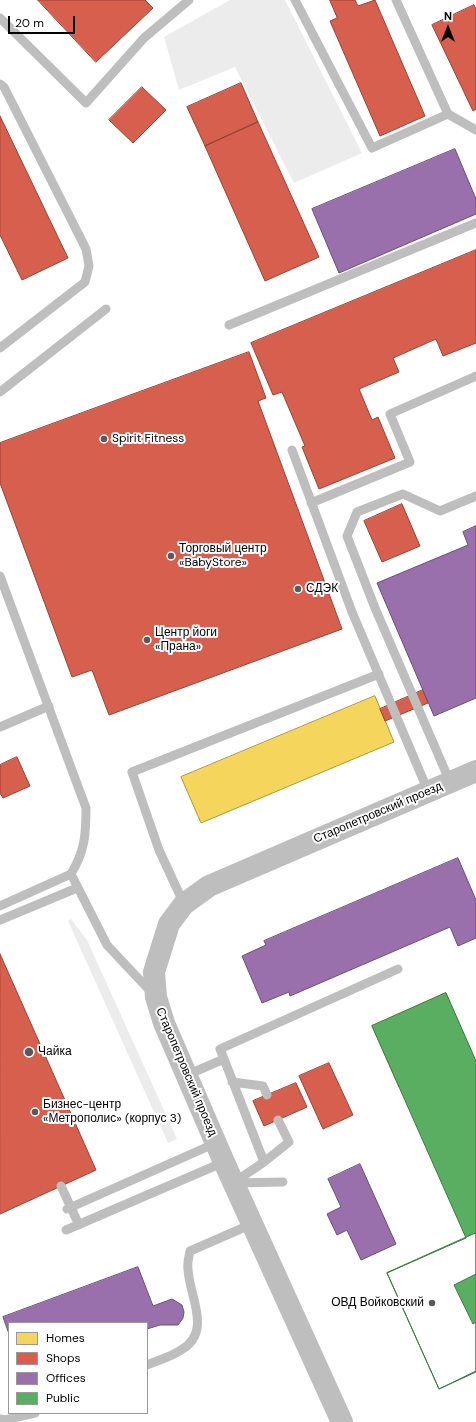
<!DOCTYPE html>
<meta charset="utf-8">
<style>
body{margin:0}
#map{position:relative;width:476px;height:1422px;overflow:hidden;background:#fff;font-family:"DM Sans",sans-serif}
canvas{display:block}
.legend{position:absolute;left:8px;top:1322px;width:140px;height:92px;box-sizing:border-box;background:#fff;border:1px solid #999;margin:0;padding:5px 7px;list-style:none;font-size:12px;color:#000}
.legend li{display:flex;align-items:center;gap:8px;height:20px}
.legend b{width:20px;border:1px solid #999}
.north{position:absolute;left:428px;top:8px;width:40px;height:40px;-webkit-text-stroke:3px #fff;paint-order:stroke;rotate:0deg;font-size:11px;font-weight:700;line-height:16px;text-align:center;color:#000}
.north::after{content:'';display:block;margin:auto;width:14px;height:18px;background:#000;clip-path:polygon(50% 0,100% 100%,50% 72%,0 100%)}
.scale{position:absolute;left:8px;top:16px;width:67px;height:18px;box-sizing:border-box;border:2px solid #000;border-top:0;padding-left:5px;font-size:12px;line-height:14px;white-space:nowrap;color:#000;-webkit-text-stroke:3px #fff;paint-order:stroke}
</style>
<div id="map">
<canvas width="476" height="1422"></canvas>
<ul class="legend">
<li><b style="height:11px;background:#f6d55c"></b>Homes</li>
<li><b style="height:11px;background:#d6604d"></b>Shops</li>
<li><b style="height:11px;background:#9970ab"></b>Offices</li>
<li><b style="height:11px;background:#5aae61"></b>Public</li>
</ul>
<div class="north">N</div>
<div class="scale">20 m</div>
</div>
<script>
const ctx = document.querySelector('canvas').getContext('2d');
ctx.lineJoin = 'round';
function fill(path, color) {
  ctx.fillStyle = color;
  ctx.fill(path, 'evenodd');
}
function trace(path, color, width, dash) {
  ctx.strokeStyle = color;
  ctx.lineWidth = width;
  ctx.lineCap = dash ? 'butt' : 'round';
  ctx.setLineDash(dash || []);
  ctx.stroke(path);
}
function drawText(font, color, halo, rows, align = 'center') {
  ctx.font = font + ' "DM Sans",sans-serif';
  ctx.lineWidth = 4;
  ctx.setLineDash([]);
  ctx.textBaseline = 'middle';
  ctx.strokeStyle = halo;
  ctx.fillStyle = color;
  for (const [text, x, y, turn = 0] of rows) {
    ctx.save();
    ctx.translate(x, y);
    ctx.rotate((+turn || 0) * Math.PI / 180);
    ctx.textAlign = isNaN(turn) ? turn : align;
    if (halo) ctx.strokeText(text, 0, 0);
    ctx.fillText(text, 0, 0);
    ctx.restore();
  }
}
const green = new Path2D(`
 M230,0H285L362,153L294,183L235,67L179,90L164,37Z
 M71,919L87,940L177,1139L168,1143L68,921Z`);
const homes = new Path2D(`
 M375,696L394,742L201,823L181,777Z
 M446,993L473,1055L399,1087L372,1026Z`);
const shops = new Path2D(`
 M38,0H145L153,8L96,62Z
 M330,0H355L358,6L375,0L425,116L380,136L330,21L337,18Z
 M474,5L476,9V109L473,111L432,25Z
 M241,83L258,122L205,146L187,107Z
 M142,87L166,110L133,143L109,120Z
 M0,116L68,258L22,280L0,235Z
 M258,122L319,257L265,281L205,146Z
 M476,250V343L443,356L436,339L393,358L399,372L359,389L372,420L378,417L395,458L319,489L302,447L305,446L282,392L273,395L251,343Z
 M249,352L266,398L258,401L342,629L109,715L92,670L72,677L0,483V443Z
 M402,504L420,546L382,562L364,521Z
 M423,690L428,703L385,721L380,709Z
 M17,757L30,786L3,798L0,793V765Z
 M0,954L96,1170L0,1214Z
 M329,1063L353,1115L323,1129L299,1076Z
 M296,1083L307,1107L264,1126L253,1101Z`);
const offices = new Path2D(`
 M455,149L476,199V214L339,273L312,209Z
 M476,526V698L434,716L377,583L468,545L463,532Z
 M458,858L476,900V938L458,946L450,927L290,996L289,992L262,1003L242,956L266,945L264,941Z
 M360,1164L396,1244L361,1260L347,1230L337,1235L327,1214L341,1207L328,1179Z
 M138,1267L153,1306L172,1299L182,1305L184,1312L183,1318L178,1325H160L147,1329V1323H9V1334L3,1317Z`);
const public = new Path2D(`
 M446,993L476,1061V1372L439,1389L387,1273L466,1238L372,1026Z
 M476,1233V1274L454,1285L473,1324L476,1322V1371L439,1389L387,1273Z`);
const service = new Path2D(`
 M295,0L372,148L448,114
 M396,0L448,114L476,130
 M0,18L86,103L144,38L189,0
 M0,84L4,87L86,249L89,266L85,282L0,348
 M229,325L476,223
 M0,392L106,309
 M292,450L352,612L428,791
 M311,503L410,462L390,414L476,376
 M0,576L86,808C86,834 85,851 71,874L107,945L152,993
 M0,727L49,706
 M450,782L375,608L347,536L357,512L403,494L440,511L476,496
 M184,904L159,850L132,772L379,674
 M0,906L71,874
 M0,920L77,888
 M224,1059L220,1049L398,969
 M187,1075L224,1059L264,1162L233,1183
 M232,1082L263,1086L267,1095
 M264,1162L289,1142L278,1120
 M234,1183L283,1182
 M61,1186L79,1225
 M67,1209L216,1143
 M66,1230L224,1162
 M147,1365C158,1360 171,1357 181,1350C213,1332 189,1296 188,1269C187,1263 189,1256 190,1251L252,1224
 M0,1419L5,1420L35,1413`);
const tertiary = new Path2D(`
 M342,1422L224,1162L164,1023L156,997L154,972L169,924L184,904L209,886L476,771`);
const markers = [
 [104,439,4,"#595959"],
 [171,556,4,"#595959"],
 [298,589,4,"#595959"],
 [147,640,4,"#595959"],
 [29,1052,5,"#595959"],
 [35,1112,4,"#595959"],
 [432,1303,4,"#595959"]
];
const poiNames = [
 ["Spirit Fitness",112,439],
 ["Торговый центр",179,549],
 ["«BabyStore»",179,563],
 ["СДЭК",306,589],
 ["Центр йоги",155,633],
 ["«Прана»",155,647],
 ["Чайка",38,1052],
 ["Бизнес-центр",43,1105],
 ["«Метрополис» (корпус 3)",43,1119],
 ["ОВД Войковский",424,1303,"right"]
];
const streetNames = [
 ["Старопетровский проезд",378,813,-23],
 ["Старопетровский проезд",186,1072,67]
];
fill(green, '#ececec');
fill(homes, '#f6d55c');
trace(homes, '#ac9540', 1);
fill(shops, '#d6604d');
trace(shops, '#964336', 1);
fill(offices, '#9970ab');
trace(offices, '#6b4e78', 1);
fill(public, '#5aae61');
trace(public, '#3f7a44', 1);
trace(service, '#bebebe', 9);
trace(tertiary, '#bebebe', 22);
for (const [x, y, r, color] of markers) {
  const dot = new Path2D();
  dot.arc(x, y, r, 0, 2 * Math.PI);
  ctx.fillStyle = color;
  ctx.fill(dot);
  trace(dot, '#fff', 1.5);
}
drawText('12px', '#000', '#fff', poiNames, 'left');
drawText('12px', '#000', '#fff', streetNames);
</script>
